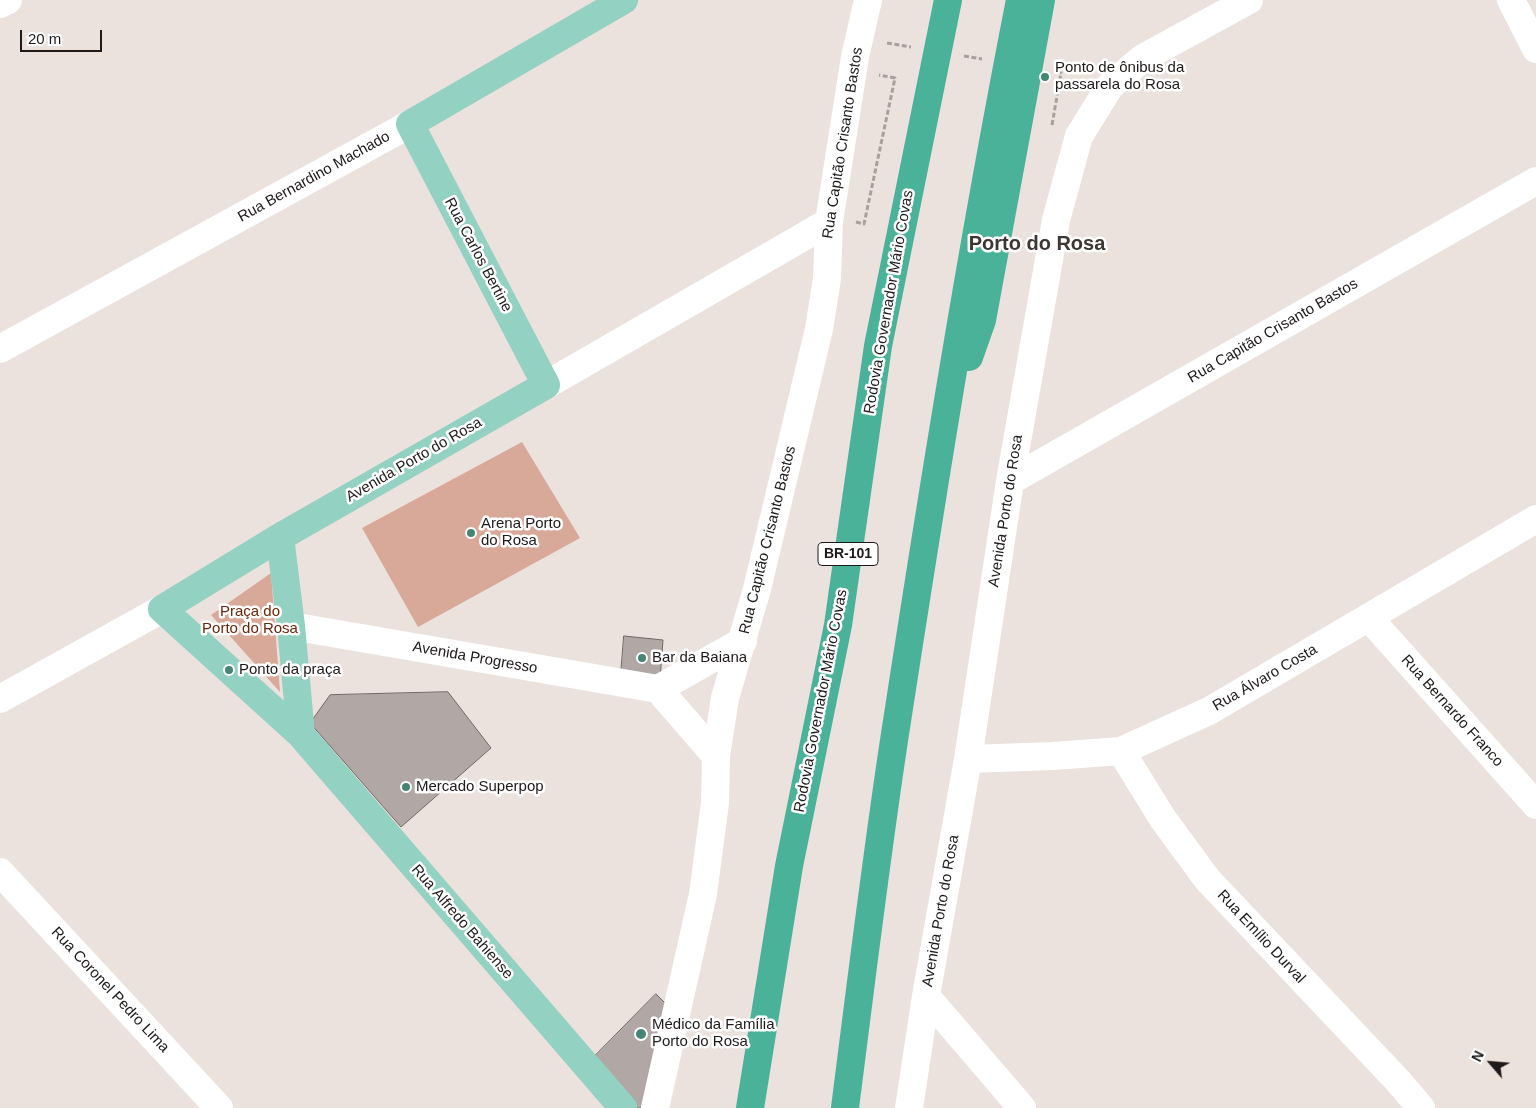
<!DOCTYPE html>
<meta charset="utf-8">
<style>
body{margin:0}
#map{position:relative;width:1536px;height:1108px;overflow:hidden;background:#ebe1dd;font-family:Arial,sans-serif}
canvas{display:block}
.north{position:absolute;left:1466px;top:1038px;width:50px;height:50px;-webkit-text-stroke:4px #fff;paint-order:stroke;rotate:297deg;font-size:14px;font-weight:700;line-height:20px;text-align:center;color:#1e1a19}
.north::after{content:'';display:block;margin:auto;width:18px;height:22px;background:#1e1a19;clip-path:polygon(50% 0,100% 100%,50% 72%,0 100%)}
.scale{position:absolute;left:20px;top:30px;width:82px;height:22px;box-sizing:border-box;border:2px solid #1e1a19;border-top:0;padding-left:6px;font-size:15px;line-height:18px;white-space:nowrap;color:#1e1a19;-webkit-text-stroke:4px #fff;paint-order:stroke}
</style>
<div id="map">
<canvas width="1536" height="1108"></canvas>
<div class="north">N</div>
<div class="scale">20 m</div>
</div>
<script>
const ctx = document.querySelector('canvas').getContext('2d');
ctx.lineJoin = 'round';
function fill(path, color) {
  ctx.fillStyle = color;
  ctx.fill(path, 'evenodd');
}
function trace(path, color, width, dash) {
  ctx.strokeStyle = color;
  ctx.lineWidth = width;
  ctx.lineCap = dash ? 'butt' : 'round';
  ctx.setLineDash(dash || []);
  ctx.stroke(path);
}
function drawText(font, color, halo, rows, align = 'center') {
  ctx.font = font + ' Arial,sans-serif';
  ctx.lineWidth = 5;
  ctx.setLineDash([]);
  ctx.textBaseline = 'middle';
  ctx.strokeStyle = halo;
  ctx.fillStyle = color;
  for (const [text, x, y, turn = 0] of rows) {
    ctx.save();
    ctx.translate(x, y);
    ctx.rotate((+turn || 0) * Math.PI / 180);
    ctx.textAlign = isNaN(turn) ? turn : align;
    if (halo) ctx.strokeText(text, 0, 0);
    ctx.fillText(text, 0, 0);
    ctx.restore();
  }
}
const green = new Path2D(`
 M522,442L580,538L418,627L362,528Z
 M271,573L280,692L211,615Z`);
const building = new Path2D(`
 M624,636L663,640L660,679L621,675Z
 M448,692L491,748L401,827L310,723L330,695Z
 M656,994L671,1009L645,1108H631L592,1059Z`);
const path = new Path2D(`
 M887,43L911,47
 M964,56L982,59
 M1052,125L1061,73L1055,72
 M856,222L864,224L895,78L879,75`);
const minor = new Path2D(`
 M1511,0L1536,49
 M0,4L8,0
 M0,349L410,124
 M546,385L829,222
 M1010,481L1536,181
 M1369,618L1536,805
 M291,626L658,689L716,756
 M658,689L743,641
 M0,699L162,609
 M1121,751L1163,819L1207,879L1399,1082L1421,1108
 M968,759L1053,756L1121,751L1209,711L1536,519
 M0,872L219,1108
 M926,996L1022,1108
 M655,1108L703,894L715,803L716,756L725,698L757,589L819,329L827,279L829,222L855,57L868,0
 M909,1108L926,996L968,759L1010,481L1056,220L1079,136L1110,86L1143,58L1249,0`);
const major = new Path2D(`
 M280,537L291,626L301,735
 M623,1108L301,735L162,609L280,537L546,385L410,124L624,0`);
const highway = new Path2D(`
 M969,357L982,320L1041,0
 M750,1108L789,866L838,625L878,346L948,0
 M845,1108C861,983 876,858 895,734C933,488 972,244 1020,0`);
const markers = [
 [1045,77,5,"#448575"],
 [471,533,5,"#448575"],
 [642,658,5,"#448575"],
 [229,670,5,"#448575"],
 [406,787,5,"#448575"],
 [641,1034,6,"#448575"]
];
const shields = [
 [848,554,60]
];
const shieldNames = [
 ["BR-101",848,554]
];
const poiNames = [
 ["Ponto de ônibus da",1055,68],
 ["passarela do Rosa",1055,85],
 ["Arena Porto",481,524],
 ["do Rosa",481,541],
 ["Bar da Baiana",652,658],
 ["Ponto da praça",239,670],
 ["Mercado Superpop",416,787],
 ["Médico da Família",652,1025],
 ["Porto do Rosa",652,1042]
];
const streetNames = [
 ["Rua Capitão Crisanto Bastos",843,143,-81],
 ["Rua Bernardino Machado",314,177,-29],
 ["Rua Carlos Bertine",478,255,62],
 ["Rodovia Governador Mário Covas",889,302,-80],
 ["Rua Capitão Crisanto Bastos",1273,331,-30],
 ["Avenida Porto do Rosa",414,460,-30],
 ["Avenida Porto do Rosa",1006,511,-81],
 ["Rua Capitão Crisanto Bastos",768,540,-76],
 ["Avenida Progresso",475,658,10],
 ["Rua Álvaro Costa",1265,678,-30],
 ["Rodovia Governador Mário Covas",821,701,-79],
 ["Rua Bernardo Franco",1452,711,48],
 ["Avenida Porto do Rosa",941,911,-80],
 ["Rua Alfredo Bahiense",462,922,49],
 ["Rua Emílio Durval",1261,937,47],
 ["Rua Coronel Pedro Lima",110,990,47]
];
const parkNames = [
 ["Praça do",250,612],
 ["Porto do Rosa",250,629]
];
const districtNames = [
 ["Porto do Rosa",1037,244]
];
fill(green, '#d8a998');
fill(building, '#b1a7a4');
trace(building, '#706865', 1);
trace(path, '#a8a09d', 3, [5, 2.5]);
trace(minor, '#fff', 28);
trace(major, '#93d1c2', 28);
trace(highway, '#4bb29a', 28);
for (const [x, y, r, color] of markers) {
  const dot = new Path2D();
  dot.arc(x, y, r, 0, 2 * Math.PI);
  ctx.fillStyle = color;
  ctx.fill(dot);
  trace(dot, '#fff', 2);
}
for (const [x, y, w] of shields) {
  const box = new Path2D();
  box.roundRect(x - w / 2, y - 11.5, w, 23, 4);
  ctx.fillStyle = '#fff';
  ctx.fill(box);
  trace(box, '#1e1a19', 1);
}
drawText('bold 14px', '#1e1a19', null, shieldNames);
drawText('15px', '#1e1a19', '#fff', poiNames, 'left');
drawText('15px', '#1e1a19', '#fff', streetNames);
drawText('15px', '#69270b', '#fff', parkNames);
drawText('bold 20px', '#3d3633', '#fff', districtNames);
</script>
